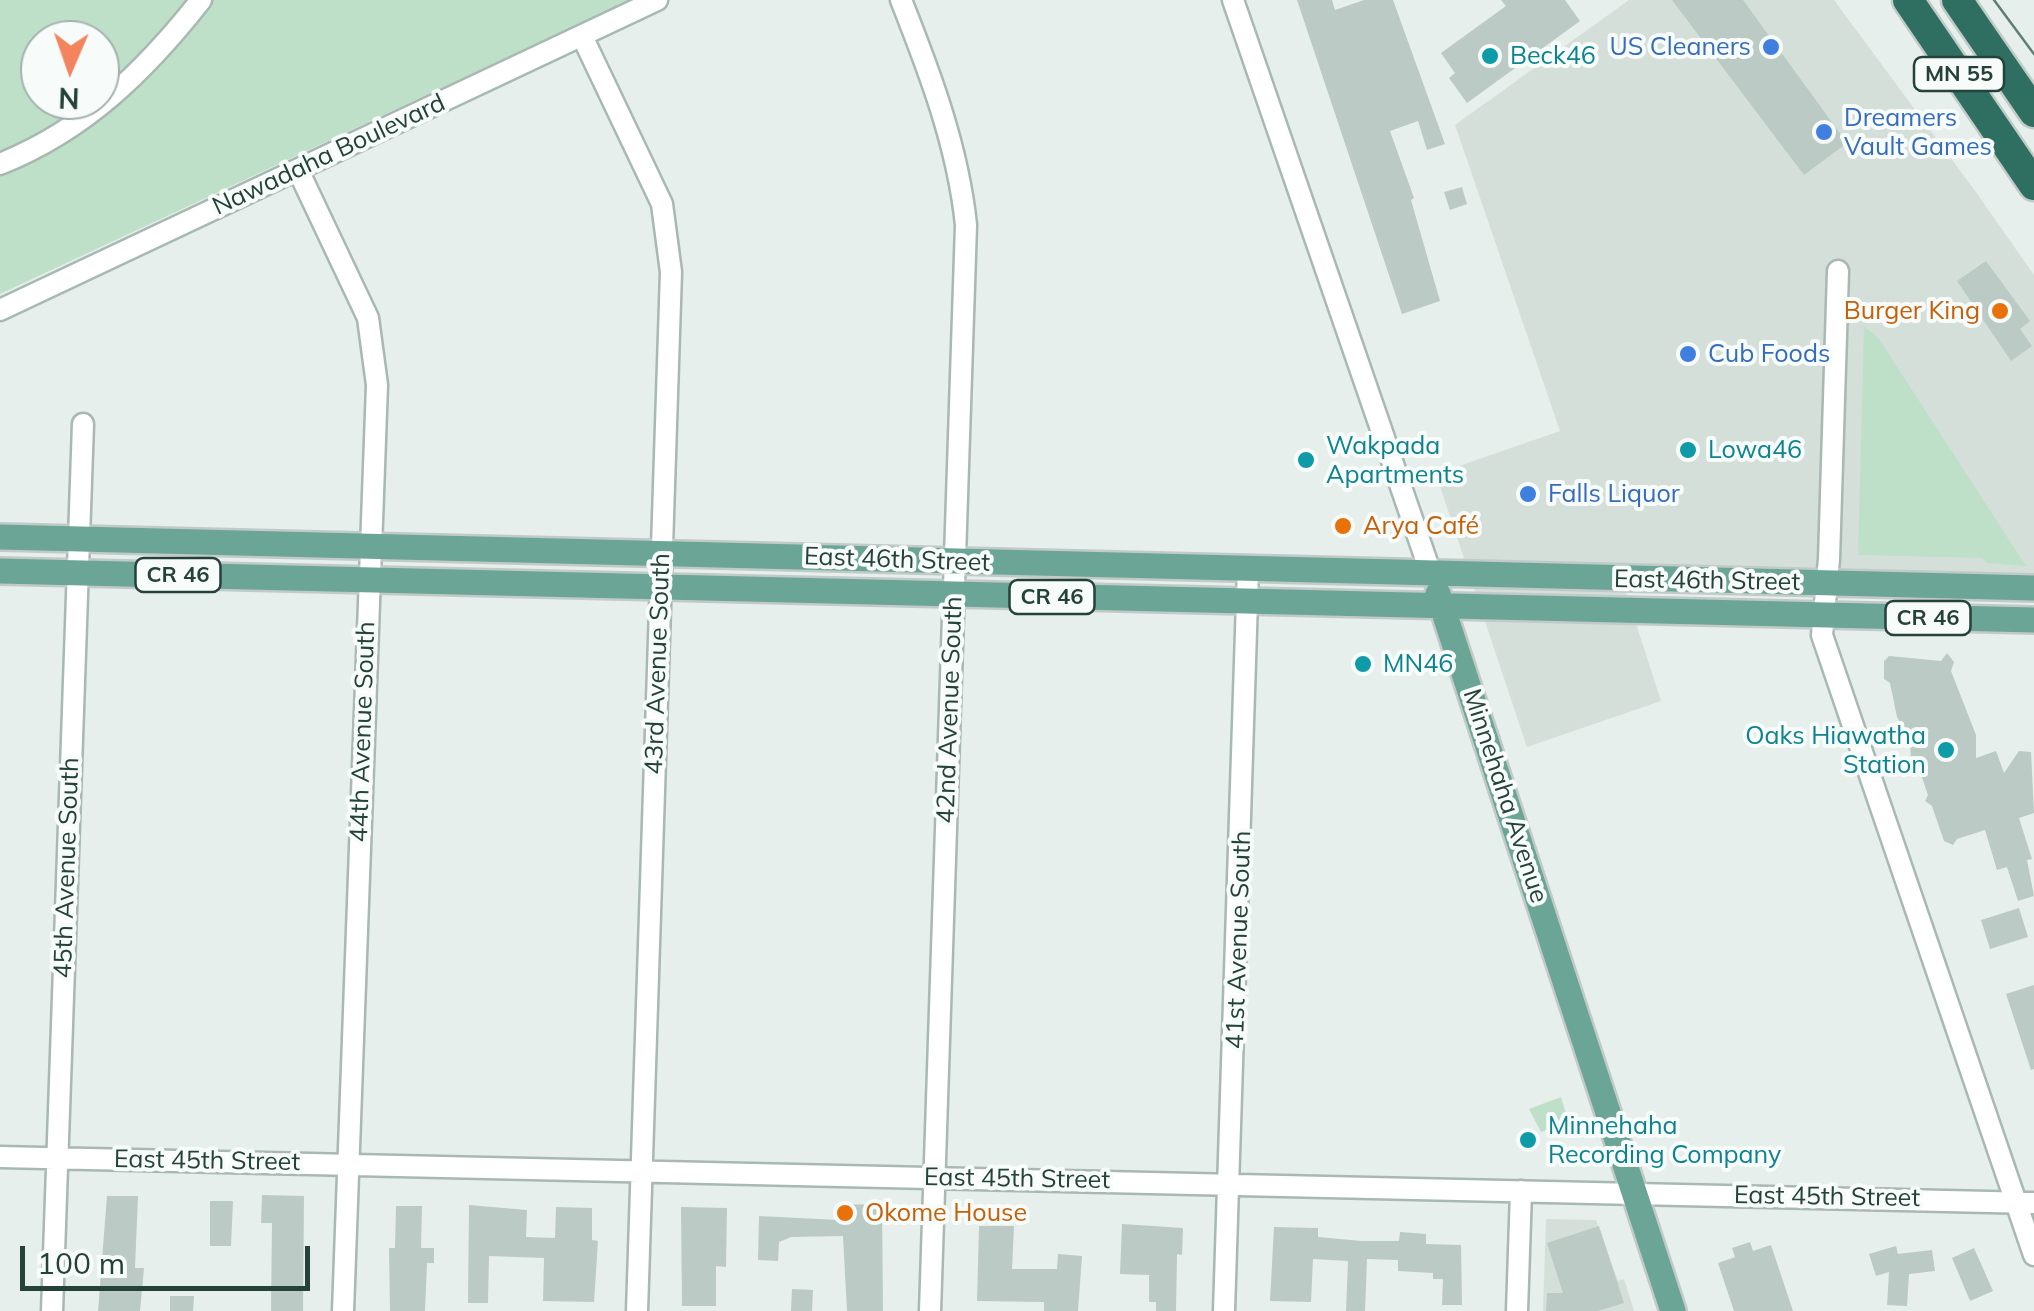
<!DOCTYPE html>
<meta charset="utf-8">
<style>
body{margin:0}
#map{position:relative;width:2034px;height:1311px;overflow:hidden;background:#e6efeb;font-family:Mulish,sans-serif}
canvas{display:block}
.north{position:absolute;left:20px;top:20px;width:100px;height:100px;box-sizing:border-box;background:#f7fbf9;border:2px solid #a3b1ad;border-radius:50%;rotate:182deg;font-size:28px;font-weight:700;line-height:40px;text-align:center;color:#24423a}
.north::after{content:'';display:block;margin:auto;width:35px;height:45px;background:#f4845f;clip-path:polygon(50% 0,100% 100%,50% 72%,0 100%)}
.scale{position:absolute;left:20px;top:1246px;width:290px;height:45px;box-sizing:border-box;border:5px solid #24423a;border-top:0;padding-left:12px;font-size:30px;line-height:35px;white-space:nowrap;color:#24423a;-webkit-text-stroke:8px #f7fbf9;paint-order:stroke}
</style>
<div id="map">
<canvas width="2034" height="1311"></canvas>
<div class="north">N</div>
<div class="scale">100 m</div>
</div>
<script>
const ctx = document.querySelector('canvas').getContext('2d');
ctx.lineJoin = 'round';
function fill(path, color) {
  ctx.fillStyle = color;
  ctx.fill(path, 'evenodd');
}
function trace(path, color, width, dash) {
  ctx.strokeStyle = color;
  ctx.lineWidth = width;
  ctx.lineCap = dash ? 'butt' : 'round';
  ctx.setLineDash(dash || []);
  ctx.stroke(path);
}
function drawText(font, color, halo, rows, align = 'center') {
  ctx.font = font + ' Mulish,sans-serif';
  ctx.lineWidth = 8;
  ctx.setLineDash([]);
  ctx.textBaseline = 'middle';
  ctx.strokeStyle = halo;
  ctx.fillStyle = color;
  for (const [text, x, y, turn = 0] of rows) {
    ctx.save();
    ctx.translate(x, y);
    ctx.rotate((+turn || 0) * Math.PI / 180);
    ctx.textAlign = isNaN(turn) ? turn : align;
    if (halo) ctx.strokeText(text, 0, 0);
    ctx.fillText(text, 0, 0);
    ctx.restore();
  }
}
const built = new Path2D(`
 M1629,0H1834L1978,195L2034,275V580L1618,568L1661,701L1527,747L1436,474L1560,431L1455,125Z
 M1546,1219L1596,1220L1618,1281L1624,1279L1634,1311H1543Z`);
const green = new Path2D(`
 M0,0H630L0,294ZM40,40H100V100H40Z
 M1864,326L1879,339L2026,566L1987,563L1982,558L1858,555Z
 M1561,1097L1568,1121L1541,1132L1529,1109Z`);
const building = new Path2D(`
 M1297,0H1332L1335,10L1364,0H1393L1445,144L1427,150L1418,121L1390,131L1414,198L1411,200L1440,301L1402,314Z
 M1501,0H1565L1580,21L1467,103L1449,78L1455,73L1441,53L1506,6Z
 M1672,0H1743L1847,143L1804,175Z
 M1462,187L1467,204L1450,210L1444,192Z
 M1986,261L2030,321L2020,329L2032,346L2011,361L1957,281Z
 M1947,653L1954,662L1951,671L1976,735V758L1996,751L2004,773L2019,751L2031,752L2034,813L2019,818L2032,859L2027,860L2034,896L2018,901L2007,867L1997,870L1985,830L1957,839L1953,845L1944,841L1932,806L1925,801L1928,795L1917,763L1911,759L1910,741L1897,717L1890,683L1884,679V661L1889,656L1941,661Z
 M2019,908L2028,937L1990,949L1981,920Z
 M2034,985V1069L2031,1070L2006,994Z
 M262,1195L304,1196L303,1311H271L272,1223H261Z
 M107,1196H138L135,1268H144L140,1311H98Z
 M210,1201H233L231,1246H210Z
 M838,1204L882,1205L883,1311H847L843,1236L791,1237L779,1242L778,1261L758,1260L759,1216L838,1220Z
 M469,1205L527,1210L526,1237L555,1238L556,1207L592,1208V1240L598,1241L594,1302L543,1301L544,1258L489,1256L488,1303H468Z
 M396,1206H422L421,1248H434V1263H427L425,1311H390L389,1248H395Z
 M681,1207L727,1208L726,1267L716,1266V1306H682Z
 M1122,1224L1183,1228L1182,1255L1177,1254L1176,1311H1156V1302H1149V1275L1120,1274Z
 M979,1226H1014L1012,1269H1057L1058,1254L1082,1256L1078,1311H1044V1302L977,1301Z
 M1599,1226L1624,1303L1598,1311H1546L1547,1293H1563L1547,1243Z
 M1274,1227L1318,1228V1237L1362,1241H1399L1400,1232L1426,1234V1244L1461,1245L1462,1305H1442L1443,1279H1433V1273L1398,1271V1260L1367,1259L1365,1311H1346L1348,1261L1313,1259L1311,1302L1270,1301Z
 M1750,1242L1753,1251L1771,1245L1793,1311H1734L1718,1263L1735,1257L1732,1248Z
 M1896,1246L1898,1254L1932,1250L1935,1271L1909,1274L1907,1306L1887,1305L1889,1272L1876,1276L1869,1254Z
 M1974,1248L1993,1291L1970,1301L1952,1258Z
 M792,1289L813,1290L812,1311H791Z
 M170,1296H194L193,1311H170Z`);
const minor = new Path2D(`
 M901,0C930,73 958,147 966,225L930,1311
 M1233,0L1431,574
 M582,36L662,204L671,272L637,1311
 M0,164C85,130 145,71 201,0
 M298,170L368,318L377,385L343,1311
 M1838,271L1829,559L1822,635L2034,1255
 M0,310L657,0
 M0,1157L2034,1203
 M52,1311L83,424
 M1224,1311L1248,569
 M1517,1311L1521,1191`);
const major = new Path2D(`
 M0,537L2034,588
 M0,571L2034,620
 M1438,594L1673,1311`);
const highway = new Path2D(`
 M1908,0L2034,185
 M1957,0L2034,112`);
const tram = new Path2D(`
 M1994,0L2034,54`);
const markers = [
 [1771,47,10,"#3f7fe0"],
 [1490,56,10,"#0f9aa8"],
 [1824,132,10,"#3f7fe0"],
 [2000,311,10,"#e8710a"],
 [1688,354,10,"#3f7fe0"],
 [1688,450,10,"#0f9aa8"],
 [1306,460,10,"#0f9aa8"],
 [1528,494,10,"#3f7fe0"],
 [1343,526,10,"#e8710a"],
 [1363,664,10,"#0f9aa8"],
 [1946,750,10,"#0f9aa8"],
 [1528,1140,10,"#0f9aa8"],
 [845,1213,10,"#e8710a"]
];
const shields = [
 [1959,74,90],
 [178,575,85],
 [1052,597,85],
 [1928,618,85]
];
const shieldNames = [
 ["MN 55",1959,74],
 ["CR 46",178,575],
 ["CR 46",1052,597],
 ["CR 46",1928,618]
];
const shopNames = [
 ["US Cleaners",1751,47,"right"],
 ["Dreamers",1844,118],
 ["Vault Games",1844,147],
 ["Cub Foods",1708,354],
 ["Falls Liquor",1548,494]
];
const cultureNames = [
 ["Beck46",1510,56],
 ["Wakpada",1326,446],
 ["Apartments",1326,475],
 ["Lowa46",1708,450],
 ["MN46",1383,664],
 ["Oaks Hiawatha",1926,736,"right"],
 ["Station",1926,765,"right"],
 ["Minnehaha",1548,1126],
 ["Recording Company",1548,1155]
];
const streetNames = [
 ["Nawadaha Boulevard",329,155,-25],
 ["East 46th Street",897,560,2],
 ["East 46th Street",1707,581,1],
 ["43rd Avenue South",658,664,-88],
 ["42nd Avenue South",950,710,-88],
 ["44th Avenue South",363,732,-88],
 ["Minnehaha Avenue",1505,796,72],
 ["45th Avenue South",67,868,-88],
 ["41st Avenue South",1239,940,-88],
 ["East 45th Street",207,1161,1],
 ["East 45th Street",1017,1179,1],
 ["East 45th Street",1827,1197,1]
];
const foodNames = [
 ["Burger King",1980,311,"right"],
 ["Arya Café",1363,526],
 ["Okome House",865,1213]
];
fill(built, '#d4dfda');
fill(green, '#bfe0c8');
fill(building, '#bbcac4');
trace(minor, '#a8b8b2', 25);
trace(major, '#c2cac8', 30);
trace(highway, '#c2cac8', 35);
trace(minor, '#fff', 20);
trace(major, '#6aa596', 25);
trace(highway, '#2f6f62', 30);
trace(tram, '#5f7d75', 2.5);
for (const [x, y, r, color] of markers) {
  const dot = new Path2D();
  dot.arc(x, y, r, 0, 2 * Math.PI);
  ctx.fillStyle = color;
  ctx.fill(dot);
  trace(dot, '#f7fbf9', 4);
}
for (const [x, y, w] of shields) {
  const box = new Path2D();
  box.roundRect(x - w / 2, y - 17, w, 34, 8);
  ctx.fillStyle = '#f7fbf9';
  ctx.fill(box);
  trace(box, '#24423a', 2.5);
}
drawText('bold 22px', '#24423a', null, shieldNames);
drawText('25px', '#366cbe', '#f7fbf9', shopNames, 'left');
drawText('25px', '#0d838f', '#f7fbf9', cultureNames, 'left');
drawText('25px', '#24423a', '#f7fbf9', streetNames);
drawText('25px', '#c56008', '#f7fbf9', foodNames, 'left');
</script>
